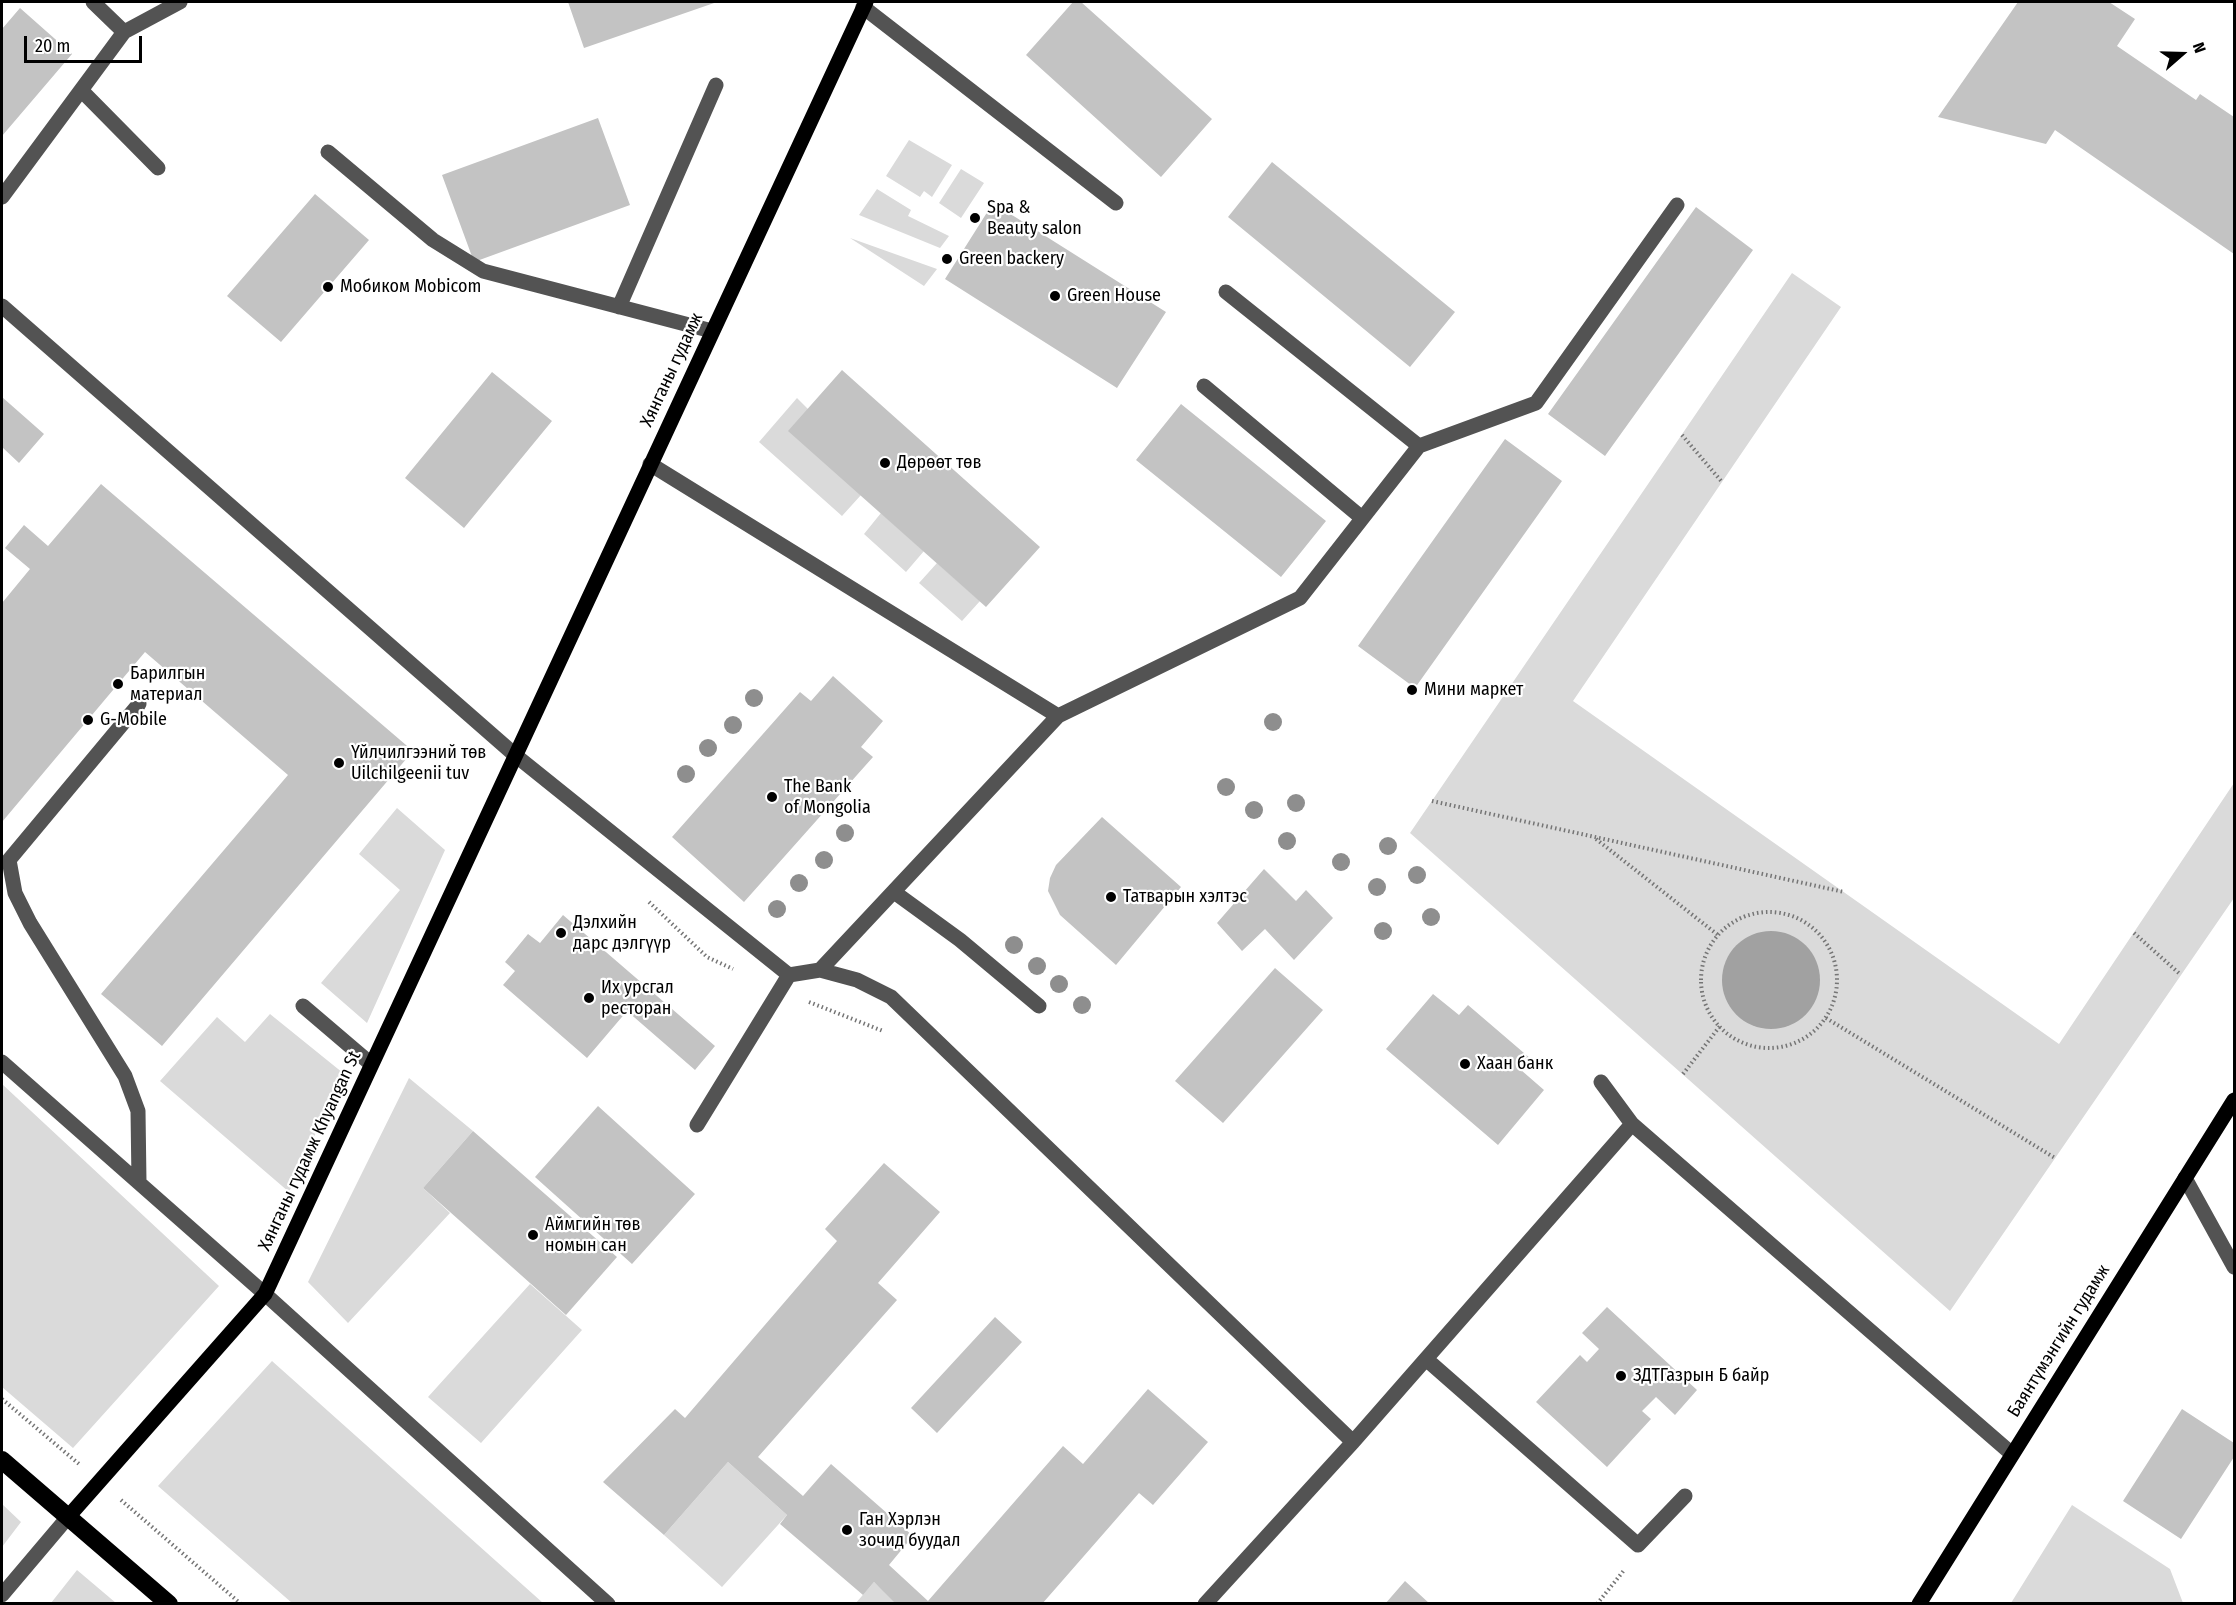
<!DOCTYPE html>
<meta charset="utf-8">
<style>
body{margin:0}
#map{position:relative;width:2236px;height:1605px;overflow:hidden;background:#fff;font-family:"Fira Sans Condensed",sans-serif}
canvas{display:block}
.frame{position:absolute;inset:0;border:3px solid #000;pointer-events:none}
.north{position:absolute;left:2152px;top:24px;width:60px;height:60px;-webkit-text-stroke:4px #fff;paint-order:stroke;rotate:70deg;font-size:16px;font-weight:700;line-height:24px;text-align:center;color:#000}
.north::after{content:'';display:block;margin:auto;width:21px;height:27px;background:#000;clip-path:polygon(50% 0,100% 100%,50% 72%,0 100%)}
.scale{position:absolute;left:24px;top:36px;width:118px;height:27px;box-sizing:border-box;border:3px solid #000;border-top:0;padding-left:8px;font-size:18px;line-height:21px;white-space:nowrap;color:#000;-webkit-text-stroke:4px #fff;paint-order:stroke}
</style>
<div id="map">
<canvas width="2236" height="1605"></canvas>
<div class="frame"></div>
<div class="north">N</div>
<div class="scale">20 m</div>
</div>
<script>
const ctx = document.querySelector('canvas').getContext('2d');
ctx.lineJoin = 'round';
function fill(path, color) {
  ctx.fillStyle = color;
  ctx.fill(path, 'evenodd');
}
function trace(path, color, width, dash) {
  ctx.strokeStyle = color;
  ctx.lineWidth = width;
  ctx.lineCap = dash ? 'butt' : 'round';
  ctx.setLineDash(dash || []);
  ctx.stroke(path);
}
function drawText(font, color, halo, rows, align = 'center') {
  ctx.font = font + ' "Fira Sans Condensed",sans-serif';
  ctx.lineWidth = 4.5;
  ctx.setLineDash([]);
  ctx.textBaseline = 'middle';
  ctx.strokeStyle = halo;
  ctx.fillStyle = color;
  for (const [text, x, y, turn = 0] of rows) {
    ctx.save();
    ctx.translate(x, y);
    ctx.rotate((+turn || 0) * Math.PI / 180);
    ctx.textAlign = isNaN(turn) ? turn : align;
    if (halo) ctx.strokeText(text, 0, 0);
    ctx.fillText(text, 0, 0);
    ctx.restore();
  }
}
const green = new Path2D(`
 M909,140L952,165L932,197L924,191L920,197L886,176Z
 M961,169L984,183L961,218L939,203Z
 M877,189L911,210L908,216L949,236L940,248L859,215Z
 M850,238L937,269L924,286Z
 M1792,273L1841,307L1573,701L2059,1044L2234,783V898L1950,1311L1410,833Z
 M797,398L808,409L861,495L842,516L759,442Z
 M881,513L924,551L906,572L864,534Z
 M937,563L980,601L962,621L919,583Z
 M397,808L445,850L367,1023L321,983L400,890L359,854Z
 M270,1014L343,1073L289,1192L160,1081L217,1017L245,1042Z
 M409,1078L473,1131L423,1188L450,1213L348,1323L308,1282Z
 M2,1084L219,1286L73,1448L2,1387Z
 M530,1284L582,1330L481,1443L428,1397Z
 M272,1361L543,1603H292L158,1486Z
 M728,1462L787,1515L722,1587L664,1535Z
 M2,1504L21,1522L2,1547Z
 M2072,1505L2170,1569L2183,1603H2011Z
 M77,1570L116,1603H51Z
 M874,1582L897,1603L855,1604Z`);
const water = new Path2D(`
 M1722 980a49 49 0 1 1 98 0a49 49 0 1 1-98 0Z`);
const building = new Path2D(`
 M568,2H717L584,48Z
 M1073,2H1081L1212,119L1161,177L1026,55Z
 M2018,2H2109L2135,19L2117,46L2196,100L2200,94L2234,117V254L2055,130L2046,144L1938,117Z
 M20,8L72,54L2,136V29Z
 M598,118L630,205L474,262L442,175Z
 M1272,162L1455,312L1410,367L1228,217Z
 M315,194L369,240L281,342L227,296Z
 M993,203L1166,312L1117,388L945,279Z
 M1696,207L1753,250L1605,456L1548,414Z
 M842,370L1040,547L986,607L788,431Z
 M492,372L552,421L464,528L405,478Z
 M2,397L44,434L19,463L2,447Z
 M1181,404L1326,521L1281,577L1136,460Z
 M1505,439L1562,481L1415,688L1358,646Z
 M101,484L413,751L162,1046L101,994L288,775L145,652L2,822V603L30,569L5,548L24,525L48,546Z
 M833,676L883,721L861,747L873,757L744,902L672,837L800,692L811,701Z
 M1102,817L1181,887L1116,965L1060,915L1048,891L1050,878L1056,865Z
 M1264,869L1296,901L1306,890L1333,918L1294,960L1265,929L1242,951L1217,923Z
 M563,915L715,1046L695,1070L627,1011L587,1058L503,985L515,971L505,962L528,934L540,943Z
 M1275,968L1323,1010L1223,1123L1175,1081Z
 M1433,994L1459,1015L1468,1005L1531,1059L1521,1070L1544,1090L1498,1145L1386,1049Z
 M598,1106L695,1194L632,1264L535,1177Z
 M473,1131L617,1257L566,1315L423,1188Z
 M884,1163L940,1212L878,1283L897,1300L758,1457L803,1496L831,1464L913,1536L889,1565L928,1601L1063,1446L1083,1464L1148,1389L1208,1442L1153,1505L1139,1493L1042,1604H896L874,1582L863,1595L780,1524L787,1515L728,1462L664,1535L603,1482L675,1409L685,1418L837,1241L825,1229Z
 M1607,1307L1697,1390L1675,1415L1656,1397L1642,1411L1651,1419L1607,1467L1536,1402L1580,1355L1587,1362L1599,1349L1582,1333Z
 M995,1317L1022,1342L937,1433L911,1408Z
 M2182,1409L2234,1443V1457L2181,1539L2123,1501Z
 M1405,1581L1430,1604H1385Z`);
const path = new Path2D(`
 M1682,435L1722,482
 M1432,801L1844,892
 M1596,839L1718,935
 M649,902L707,957L733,969
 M1701 980a68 68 0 1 1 136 0a68 68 0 1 1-136 0Z
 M2134,933L2181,975
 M809,1002L883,1031
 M1826,1018L2055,1158
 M1683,1074L1720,1026
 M2,1399L79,1464
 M121,1500L241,1604
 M1597,1604L1625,1569`);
const minor = new Path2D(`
 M93,2L124,32
 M863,7L1116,203
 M81,90L158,168
 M328,152L433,240L483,271L712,331
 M2,197L124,32L180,2
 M1226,292L1419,446
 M2,306L515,755L789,975L820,970L857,980L891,997L1353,1442
 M619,307L716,85
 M1204,386L1362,518
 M650,464L1058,716
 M894,892L960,940L1039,1006
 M820,970L1058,716L1300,598L1419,446L1536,403L1677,205
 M303,1006L371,1064
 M2,1062L265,1294L608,1604
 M1632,1124L2012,1454
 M697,1125L789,975
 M2185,1178L2234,1267
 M139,1182L138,1111L125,1076L30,923L15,893L9,860L139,704
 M1426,1359L1638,1545L1685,1496
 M2,1595L68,1517
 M1205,1604L1353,1442L1632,1124L1601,1082`);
const major = new Path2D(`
 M68,1517L265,1294L866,2
 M1919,1604L2234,1100`);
const highway = new Path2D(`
 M2,1460L169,1604`);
const trees = [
 [754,698],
 [1273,722],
 [733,725],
 [708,748],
 [686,774],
 [1226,787],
 [1296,803],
 [1254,810],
 [845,833],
 [1287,841],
 [1388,846],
 [824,860],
 [1341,862],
 [1417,875],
 [799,883],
 [1377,887],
 [777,909],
 [1431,917],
 [1383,931],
 [1014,945],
 [1037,966],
 [1059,984],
 [1082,1005]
];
const markers = [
 [975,218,6,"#000"],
 [947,259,6,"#000"],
 [328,287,6,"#000"],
 [1055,296,6,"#000"],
 [885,463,6,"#000"],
 [118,684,6,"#000"],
 [1412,690,6,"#000"],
 [88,720,6,"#000"],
 [339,763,6,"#000"],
 [772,797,6,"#000"],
 [1111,897,6,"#000"],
 [561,933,6,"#000"],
 [589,998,6,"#000"],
 [1465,1064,6,"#000"],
 [533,1235,6,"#000"],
 [1621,1376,6,"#000"],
 [847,1530,6,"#000"]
];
const poiNames = [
 ["Spa &",987,208],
 ["Beauty salon",987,229],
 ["Green backery",959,259],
 ["Мобиком Mobicom",340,287],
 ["Green House",1067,296],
 ["Дөрөөт төв",897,463],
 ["Барилгын",130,674],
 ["материал",130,695],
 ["Мини маркет",1424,690],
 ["G-Mobile",100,720],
 ["Үйлчилгээний төв",351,753],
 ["Uilchilgeenii tuv",351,774],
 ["The Bank",784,787],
 ["of Mongolia",784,808],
 ["Татварын хэлтэс",1123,897],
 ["Дэлхийн",573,923],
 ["дарс дэлгүүр",573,944],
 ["Их урсгал",601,988],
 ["ресторан",601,1009],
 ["Хаан банк",1477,1064],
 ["Аймгийн төв",545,1225],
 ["номын сан",545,1246],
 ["ЗДТГазрын Б байр",1633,1376],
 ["Ган Хэрлэн",859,1520],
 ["зочид буудал",859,1541]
];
const streetNames = [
 ["Хянганы гудамж",672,370,-65],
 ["Хянганы гудамж Khyangan St",310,1151,-65],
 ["Баянтүмэнгийн гудамж",2059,1341,-58]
];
fill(green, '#dadada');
fill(water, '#a1a1a1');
fill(building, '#c3c3c3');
trace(path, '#757575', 4, [1.5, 3]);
trace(minor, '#535353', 15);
trace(major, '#000', 15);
trace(highway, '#000', 18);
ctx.fillStyle = '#8e8e8e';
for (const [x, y] of trees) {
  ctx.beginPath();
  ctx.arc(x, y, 9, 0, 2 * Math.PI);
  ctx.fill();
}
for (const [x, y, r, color] of markers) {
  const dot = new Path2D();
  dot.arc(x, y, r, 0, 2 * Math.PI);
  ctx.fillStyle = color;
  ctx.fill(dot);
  trace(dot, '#fff', 2);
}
drawText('18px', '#000', '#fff', poiNames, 'left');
drawText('18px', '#000', '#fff', streetNames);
</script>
